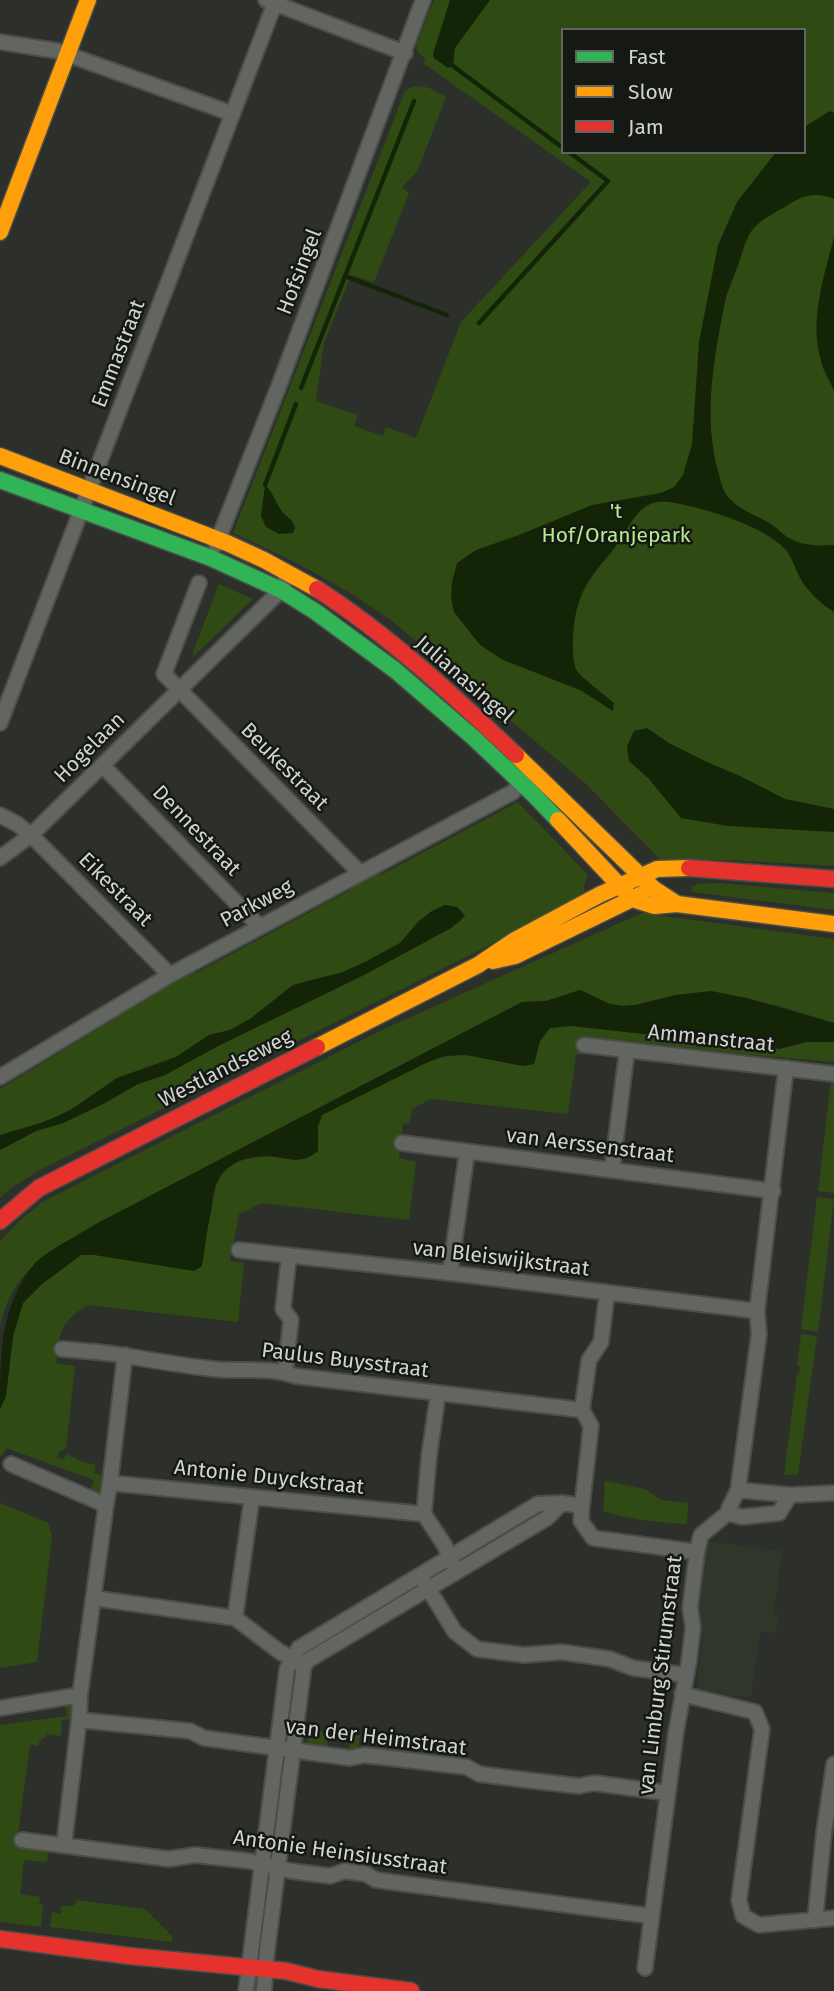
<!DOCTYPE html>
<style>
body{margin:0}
#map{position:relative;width:834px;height:1991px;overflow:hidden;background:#2d302a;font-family:"Fira Sans",sans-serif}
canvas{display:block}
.legend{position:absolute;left:561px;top:28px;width:245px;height:126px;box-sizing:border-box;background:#161814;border:2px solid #61645f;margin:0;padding:9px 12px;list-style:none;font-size:21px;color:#d1d5cf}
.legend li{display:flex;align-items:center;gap:14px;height:35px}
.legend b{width:35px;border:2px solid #61645f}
</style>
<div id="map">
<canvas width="834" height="1991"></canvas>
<ul class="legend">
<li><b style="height:9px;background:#30b455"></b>Fast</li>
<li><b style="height:9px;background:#ff9f0a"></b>Slow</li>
<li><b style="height:9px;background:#e5322d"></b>Jam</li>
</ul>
</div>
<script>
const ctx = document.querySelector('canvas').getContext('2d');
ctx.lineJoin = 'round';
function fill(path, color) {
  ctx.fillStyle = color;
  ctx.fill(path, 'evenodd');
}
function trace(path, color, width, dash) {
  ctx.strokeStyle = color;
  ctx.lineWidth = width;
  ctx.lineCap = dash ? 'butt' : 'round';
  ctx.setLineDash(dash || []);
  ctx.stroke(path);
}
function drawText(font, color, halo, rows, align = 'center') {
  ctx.font = font + ' "Fira Sans",sans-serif';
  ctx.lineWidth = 5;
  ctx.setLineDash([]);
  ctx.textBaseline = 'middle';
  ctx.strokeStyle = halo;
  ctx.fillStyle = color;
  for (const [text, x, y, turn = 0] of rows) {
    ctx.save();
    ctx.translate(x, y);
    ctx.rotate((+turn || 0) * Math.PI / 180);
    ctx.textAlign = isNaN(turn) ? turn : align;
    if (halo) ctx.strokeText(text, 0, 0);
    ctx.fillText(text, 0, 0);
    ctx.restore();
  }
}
const built = new Path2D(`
 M706,1541L782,1551L774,1613L779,1614L776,1633L760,1632L751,1698L696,1691L702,1641L696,1618Z`);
const green = new Path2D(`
 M434,0H834V866L726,860H661L585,783L392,621C342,585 289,558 233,533L405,91C421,81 432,89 446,97L418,170L402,187L409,193L374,282L351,275L324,343L316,401L358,415L354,426L383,436L386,427L416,438L461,322L591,182L423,63L426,59L417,51L416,45ZM563,30H804V152H563Z
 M219,584L253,599L193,657V652Z
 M518,802L588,875L584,886L585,894L478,951L40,1170L11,1188L0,1198V1150L36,1131L63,1123L105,1103L138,1084L165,1075L218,1046L364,975L451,928L462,920V911L457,907L445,905L432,911L419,921L400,943L367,961L343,972L293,985L250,1019L230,1030L209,1035L176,1057L117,1078L72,1109L58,1116L41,1123L0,1135V1089L163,989L162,986L193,968L196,973L351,890L349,886L378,871L381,875Z
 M717,883L834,893V910L692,892L691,887L698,884Z
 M642,913L834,939V1023L776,1005L622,1006L610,1004L580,990L546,1001L522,1002L96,1224C49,1253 12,1268 0,1328V1241L17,1223L42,1202L384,1029Z
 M572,1026L671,1037L761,1044L779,1049L807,1042H834V1062L752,1055L586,1036L582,1054H576L568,1114L431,1099L412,1109L409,1124L403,1123L399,1158L416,1162L409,1220L262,1203L239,1214L230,1261L244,1263L238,1322L88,1305C59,1322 60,1332 56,1363L75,1366L66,1448L59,1452L57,1457L63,1460L67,1454L80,1461L96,1465L94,1473L105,1476L99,1497L89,1493L94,1480L6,1448L2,1456L0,1455V1409L6,1396L13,1336L23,1303L42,1284L81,1255H94L209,1223L216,1186L224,1171L239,1160L269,1156L294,1160L318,1151V1126L322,1115L426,1063C439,1058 451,1054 465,1055C488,1056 511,1067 534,1064L540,1041L550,1027Z
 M831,1081H834V1193L818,1191Z
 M817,1197L834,1199L818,1332L801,1329Z
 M801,1334L817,1336L798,1474L784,1475L797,1374H799L800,1366L797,1365Z
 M605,1481L645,1489L661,1500L688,1503L687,1524C658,1522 630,1520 603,1511Z
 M0,1503L48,1523L52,1536L37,1662L0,1668Z
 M70,1702L72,1704L71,1719L62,1720L61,1736L47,1734L46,1737L40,1740L38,1746L30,1745L18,1833L20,1836L49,1847L47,1862L24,1860L20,1894L40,1897L39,1904H43L41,1927L0,1922V1725L67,1716L65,1703Z
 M309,1730L360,1736L358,1751L348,1753L350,1740L328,1737L327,1748L307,1745Z
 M77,1900L145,1909L172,1936V1942L50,1927L52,1912L61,1914V1906H73Z`);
const water = new Path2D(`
 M450,0H490L455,48L453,66L448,68L434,58L433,54Z
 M830,111L834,113V199C815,191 801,196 785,207C774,213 762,219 754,228C746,236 743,252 739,262C735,275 728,289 725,302C714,357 703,416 718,471C720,477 721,485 724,491C734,509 755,514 771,524C776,527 779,531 783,534C799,546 815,546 834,545V612C821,604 808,592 800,578C795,569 793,559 786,550C764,525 701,507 669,502C640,497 630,526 616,546C610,555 602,562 596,571C578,593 573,618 573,645C573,653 573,664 577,671C582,678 606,696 614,703L613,711L580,690L503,660L480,645L454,612L451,598L452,582L457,563L476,550L519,535L592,505L661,493L674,487L683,475L692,444L699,342L718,245L737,202L776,152H804V127Z
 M834,237V391C830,381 823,371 821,361C809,320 824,277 834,237Z
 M265,485C273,492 275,501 281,510C286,518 293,518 295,528L293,533L279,534L266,527L261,516Z
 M647,728L669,743L707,762L740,776L785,799L834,809V832L728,826L681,818L649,779L629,761L627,746L634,731Z
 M445,905L457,907L465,916L451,928L364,975L218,1046L165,1075L138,1084L105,1103L63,1123L36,1131L0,1150V1135L41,1123L58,1116L72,1109L117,1078L176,1057L209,1035L230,1030L250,1019L293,985L343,972L367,961L400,943L419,921L432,911Z
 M580,990L610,1004L622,1006L635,1005L675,995L711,991L747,998L834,1023V1042H807L779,1049L761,1044L671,1037L572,1026L550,1028L540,1041L534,1064L523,1066L466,1055L444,1056L426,1063L322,1115L318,1126V1151C304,1163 294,1160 277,1157C252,1154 227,1160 216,1184C213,1192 212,1203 211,1211C207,1229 205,1248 202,1266L194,1271L94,1255H81L42,1284L23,1303L13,1336L6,1396L0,1409C0,1353 0,1304 36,1262C51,1248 79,1235 96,1224L522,1002L546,1001Z`);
const stream = new Path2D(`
 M453,66L563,148
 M345,276L447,315
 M479,323L608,181L569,152
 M301,388L414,101
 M265,485L296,404`);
const street = new Path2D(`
 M266,0L405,53
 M0,42L58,51L233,114
 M216,545L280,383L423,0
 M199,583L164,674L360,873
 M0,723L276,0
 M103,766L259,926
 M0,815L17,824L31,835L0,858
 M170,975L31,835L272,599L281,590L284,582
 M584,1045L834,1074
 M0,1077L170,975L513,792L527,778
 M402,1143L773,1191
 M612,1170L627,1050
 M239,1250L450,1273L757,1311
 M450,1273L467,1152
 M62,1349C83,1351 106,1352 127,1356C156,1361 185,1366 214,1369C241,1372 268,1366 295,1376L582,1410
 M285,1372L291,1320L283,1309L289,1256
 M438,1394L429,1456L424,1514L445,1546L454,1566
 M11,1464L106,1505
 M110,1483L424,1514
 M738,1490L790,1495L834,1493
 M582,1506L591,1426L582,1410L589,1360L601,1342L607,1293
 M728,1513L742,1517L779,1513L790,1495
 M424,1582L455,1632L477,1649L524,1655L561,1652L610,1659L633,1668L686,1675
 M93,1598L235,1618L280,1652L300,1663
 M235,1618L252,1497
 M682,1694L755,1712L762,1729L739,1900L743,1916L759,1925L834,1918
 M0,1708L80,1695
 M79,1720L190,1731L204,1738L350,1758L364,1755L467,1767L479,1774L526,1780L579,1786L594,1783L668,1793
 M22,1840L169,1859L195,1855L249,1861L291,1871L330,1876L345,1871L366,1874L376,1880L651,1916
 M64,1845L79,1720L80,1695L106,1505L110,1483L125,1355
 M815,1920L824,1832L834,1764
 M645,1968L676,1732L689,1661L693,1627L690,1608L697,1552L701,1535L728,1513L729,1508L738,1490L759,1334L757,1311L786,1068
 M246,1991L287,1669L299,1648L538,1504L562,1503L582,1506L581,1521L593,1538L697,1552
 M264,1991L267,1951L304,1665L310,1659L547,1518L562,1503`);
const fast = new Path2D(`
 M0,480L211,558L281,590L316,612L395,670L474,738L532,793L558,820`);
const slow = new Path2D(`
 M0,232L88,0
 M0,456L227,543L264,560L317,589
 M516,755L654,889L677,904L834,924
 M558,820L632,899L654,906L677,904
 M493,961L515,956L642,894
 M317,1047L478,965L515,940L599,895L657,869L689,868`);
const jam = new Path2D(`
 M317,589C390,636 454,696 516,755
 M689,868L834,879
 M0,1221L39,1188L317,1047
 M0,1939L130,1956L286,1971L318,1979L411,1991`);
const streetNames = [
 ["Hofsingel",300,272,-69],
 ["Emmastraat",119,354,-69],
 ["Binnensingel",117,478,21],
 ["Julianasingel",464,680,41],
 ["Hogelaan",90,748,-45],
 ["Beukestraat",284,767,45],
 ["Dennestraat",196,831,46],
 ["Eikestraat",115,890,45],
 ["Parkweg",257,904,-28],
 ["Ammanstraat",711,1039,6],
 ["Westlandseweg",226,1069,-27],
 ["van Aerssenstraat",590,1146,7],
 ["van Bleiswijkstraat",501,1259,7],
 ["Paulus Buysstraat",345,1361,7],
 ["Antonie Duyckstraat",269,1478,6],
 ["van Limburg Stirumstraat",661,1675,-83],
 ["van der Heimstraat",376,1738,7],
 ["Antonie Heinsiusstraat",340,1853,8]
];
const parkNames = [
 ["'t",616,512],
 ["Hof/Oranjepark",616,536]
];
fill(built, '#30372a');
fill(green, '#2f4b13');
fill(water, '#142406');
trace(stream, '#142406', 4.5);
trace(street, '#4a4d48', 18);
trace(fast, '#4a4d48', 19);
trace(slow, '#4a4d48', 19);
trace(jam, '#4a4d48', 19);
trace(street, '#636560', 14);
trace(fast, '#30b455', 16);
trace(slow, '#ff9f0a', 16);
trace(jam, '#e5322d', 16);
drawText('21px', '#d1d5cf', '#161814', streetNames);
drawText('21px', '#b6ec8e', '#161814', parkNames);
</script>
